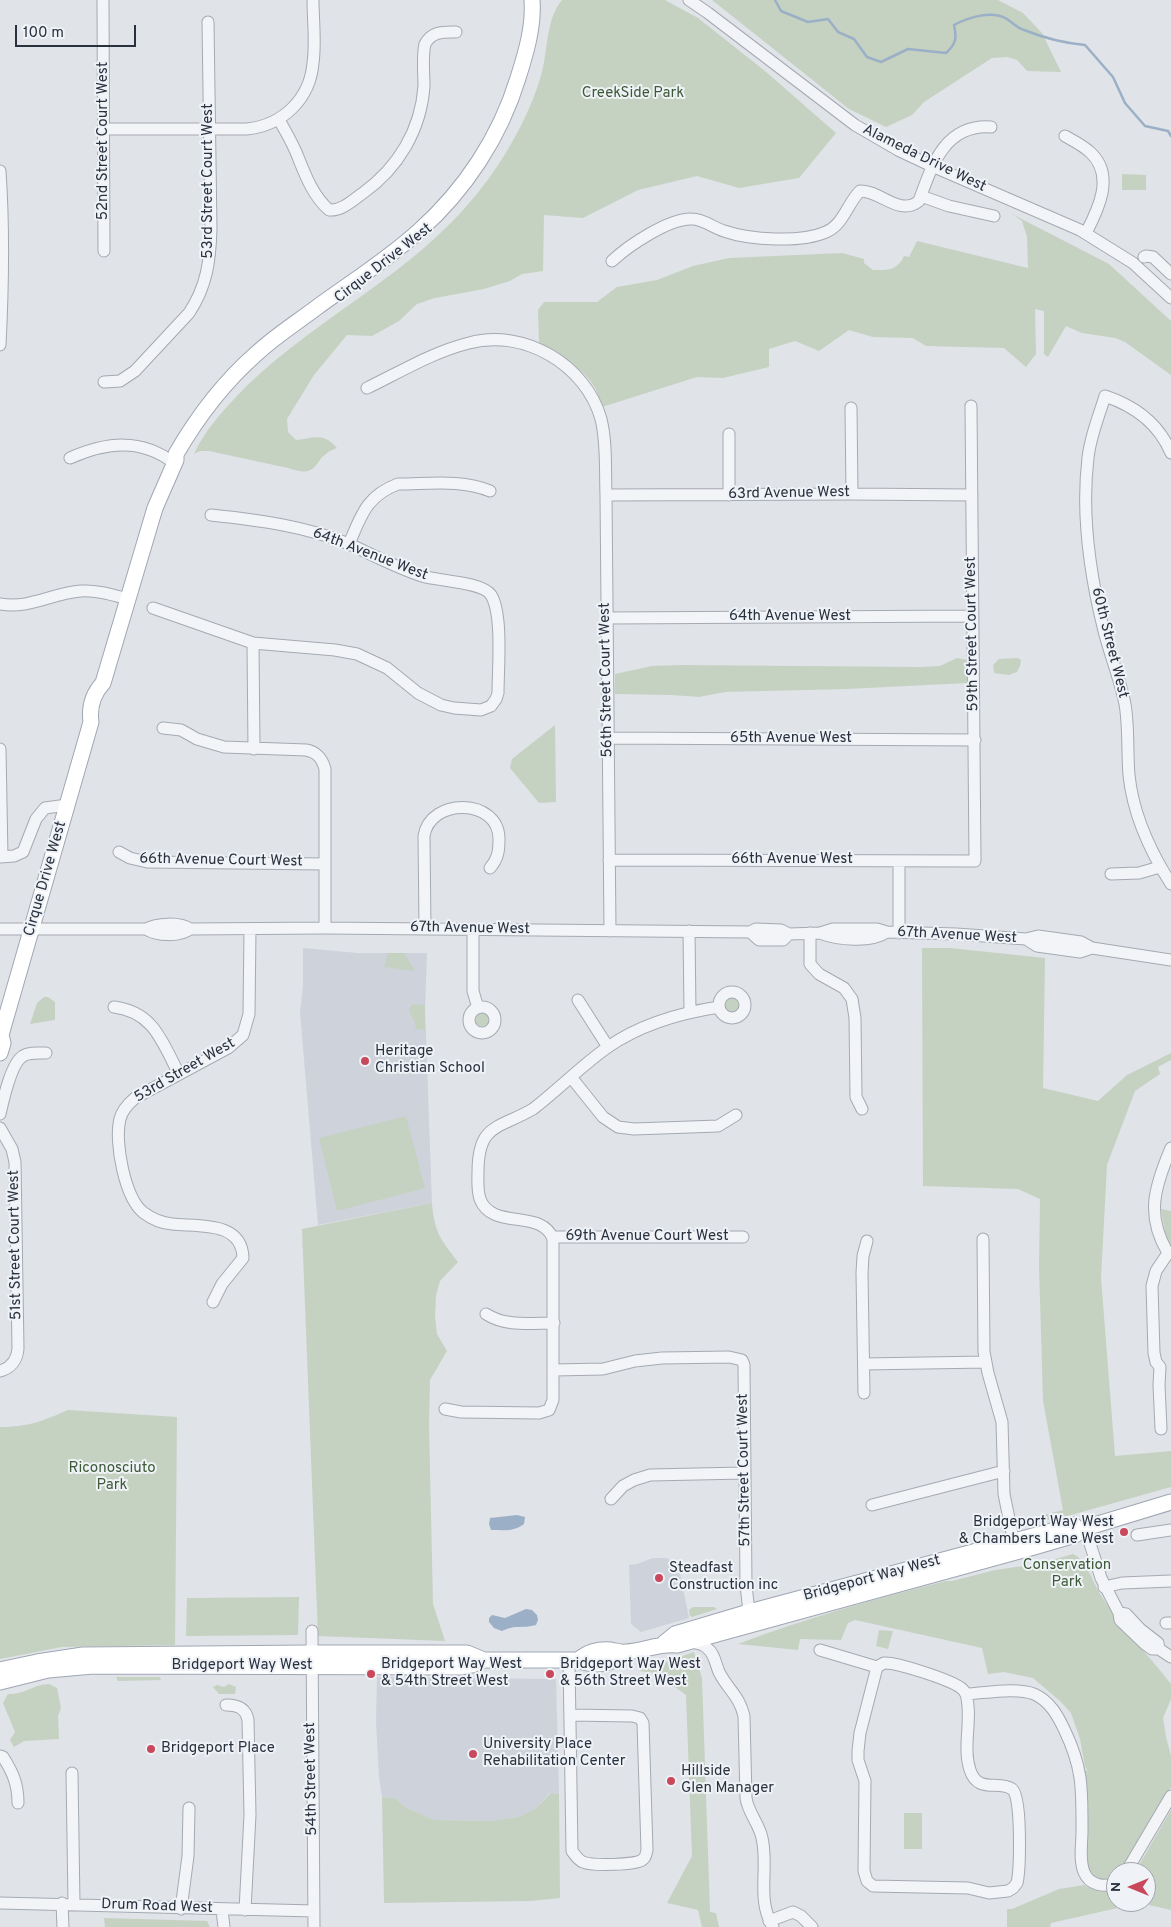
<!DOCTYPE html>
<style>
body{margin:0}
#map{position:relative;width:1171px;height:1927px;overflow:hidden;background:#e0e3e8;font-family:Overpass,sans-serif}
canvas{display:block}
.north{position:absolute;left:1106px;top:1862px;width:50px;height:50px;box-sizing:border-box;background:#eff2f6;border:1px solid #a0a5ad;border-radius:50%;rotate:270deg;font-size:14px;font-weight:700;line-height:20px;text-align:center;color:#29313f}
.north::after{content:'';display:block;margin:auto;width:18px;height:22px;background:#ca485b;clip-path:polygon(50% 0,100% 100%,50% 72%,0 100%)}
.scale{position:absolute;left:15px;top:25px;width:121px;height:22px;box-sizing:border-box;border:2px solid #29313f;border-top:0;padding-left:6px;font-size:15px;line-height:18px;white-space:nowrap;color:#29313f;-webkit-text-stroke:4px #eff2f6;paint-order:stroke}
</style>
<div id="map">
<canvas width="1171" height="1927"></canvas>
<div class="north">N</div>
<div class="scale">100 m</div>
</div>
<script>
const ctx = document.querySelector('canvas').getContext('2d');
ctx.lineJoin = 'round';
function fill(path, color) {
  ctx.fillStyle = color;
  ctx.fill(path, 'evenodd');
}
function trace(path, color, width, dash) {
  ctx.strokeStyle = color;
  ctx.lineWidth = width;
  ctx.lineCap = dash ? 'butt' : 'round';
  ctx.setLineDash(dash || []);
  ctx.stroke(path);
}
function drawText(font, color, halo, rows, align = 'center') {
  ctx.font = font + ' Overpass,sans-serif';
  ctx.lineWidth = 4;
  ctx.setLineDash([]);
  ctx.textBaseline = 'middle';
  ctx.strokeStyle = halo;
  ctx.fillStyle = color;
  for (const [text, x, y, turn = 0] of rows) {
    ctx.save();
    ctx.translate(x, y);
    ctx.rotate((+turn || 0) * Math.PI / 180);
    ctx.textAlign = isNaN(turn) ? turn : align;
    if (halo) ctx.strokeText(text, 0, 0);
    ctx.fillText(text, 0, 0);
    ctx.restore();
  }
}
const built = new Path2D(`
 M303,948L358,953H427L425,1009L432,1203L318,1225L300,1012L303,985Z
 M653,1558H667L676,1564L680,1573L689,1618L641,1632L631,1624L629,1565L637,1564Z
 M377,1677L556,1679L559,1794L550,1793L536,1808L518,1817L491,1821L434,1820L405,1807L395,1798L382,1797L379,1777L376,1722Z`);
const green = new Path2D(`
 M562,0H665L698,18L765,71L836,133L799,178L739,188L697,176L638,190L583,218L544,215L543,271L522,274L510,281L484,289L435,298L417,304L399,321L372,336L347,335L314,375L287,419L288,432L296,440C314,438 324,432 337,448C310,457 323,480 288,468L209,451H200L194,454C204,432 220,414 236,397C304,325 398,283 464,209C497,173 529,120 542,72C548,49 546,19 562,0Z
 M712,0H998L1023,13L1042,33L1061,72L1027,71L1017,60L1007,57L992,58L924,102L912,115L886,127L849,109Z
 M1122,174L1146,175V190H1122Z
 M1012,214L1109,264L1171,321V375L1125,342L1115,338L1082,333L1066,326L1048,357L1044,354V311L1035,309L1036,354L1026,367L1004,348L926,346L913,338L873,337L849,330L819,351L795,341L769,349V367L723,378L697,377L602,407C600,401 598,394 595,388C583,367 558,355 539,342L538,310L544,302H597L617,287L657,280L693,266L729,258L842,253L864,259V263L873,270C888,270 897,271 904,256L909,257L917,241L1028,268L1027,237L1022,221Z
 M957,658L968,660L967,683L847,689L725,692L699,697L671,695L615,694V674L652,666L681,665L920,667L940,666Z
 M1018,658L1021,660L1020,666L1017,672L1009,675L994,673L993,665L999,659Z
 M555,725L556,802L539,803L510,768L512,759Z
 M922,948H950L1045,958L1043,1088L1098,1101L1127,1075L1171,1053V1060L1158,1067L1160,1074L1135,1091L1107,1165L1101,1278L1115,1456L1171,1451V1487L1071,1515L1029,1524L1028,1519L1063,1510L1043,1401L1039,1266L1040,1199L1018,1189L923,1186Z
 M388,953H404L415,971L384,967Z
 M723 1005a8 8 0 1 1 16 0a8 8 0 1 1-16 0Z
 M44,997H48L55,1002V1020L30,1024L37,1003Z
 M413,1004L425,1005V1030L416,1029C415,1018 411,1018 409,1009Z
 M475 1019a7 7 0 1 1 14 0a7 7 0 1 1-14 0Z
 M406,1116L425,1188L337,1211L319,1138Z
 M432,1203C434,1232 441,1240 458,1262L440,1281L436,1295L435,1317L437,1334L447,1351L430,1380L429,1424L433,1604L445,1641L318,1636L302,1229Z
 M1161,1209L1171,1211V1247L1165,1232Z
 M68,1410L177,1417L175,1645L62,1647L0,1659V1427C28,1427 43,1421 68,1410Z
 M1073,1554C1086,1560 1092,1580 1099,1592C1119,1626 1147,1653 1171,1684V1699L1163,1718L1166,1737L1171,1756V1787L1121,1872H1116V1879L1100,1882L1086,1870L1080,1768L1088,1771L1085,1767L1080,1739L1071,1713L1061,1702L1033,1678L1004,1672L988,1674L982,1648L855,1620L848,1623L841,1640L800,1639L798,1650L738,1644C806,1618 875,1599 946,1581H952L995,1570L1038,1564Z
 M299,1597L298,1635L186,1636L187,1598Z
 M693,1607H714L717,1609L692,1617L690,1616L689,1610Z
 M879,1630L893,1631L888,1649L876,1646Z
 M694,1652L702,1678L710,1912L716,1913L719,1927H702L698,1910L667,1903L692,1856L686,1695L656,1673L639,1671Z
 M116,1677H160L161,1680L118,1681Z
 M49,1684L57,1688L61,1708L58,1716L59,1739L24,1741L14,1747L10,1740L15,1732L3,1703L8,1694C24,1695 34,1684 49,1684Z
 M229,1684L236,1687L235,1694H219L213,1687L217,1685L224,1687Z
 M551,1793L559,1794L560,1898L531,1901L384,1903L382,1797L395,1798L405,1807L434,1820L491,1821L518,1817L536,1808Z
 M1171,1810V1910L1149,1905H1131L1051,1923L1050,1927H1007V1909H1012L1059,1889L1084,1885L1096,1891L1104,1892L1116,1889V1902H1146V1872H1135Z
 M904,1813H922V1849H904Z
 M104,1918L207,1921L210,1927H105Z`);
const water = new Path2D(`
 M517,1515L525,1517L524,1524C514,1532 503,1530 491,1530L489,1524L490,1518Z
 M526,1609L532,1610L537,1615L538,1620L536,1625C523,1629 515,1624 502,1631L494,1628L489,1622V1618L492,1615L505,1618Z`);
const stream = new Path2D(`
 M775,0L781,11L808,22L828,19L838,32L854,39L867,57L881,62L908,49L946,53C956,44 957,38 954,25C969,17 992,10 1007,19C1013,23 1017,28 1024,30C1044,38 1063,43 1085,45L1113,77L1125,103L1145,126L1168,131L1171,136`);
const minor = new Path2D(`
 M103,0L104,251
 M689,0L708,13L855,125L898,150L932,166L1080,230L1133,263L1171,298
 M279,120C285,130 291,141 296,152C304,172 312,195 329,210C342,211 353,200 363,193C398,168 421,130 424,86C424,72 422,57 425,44C432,31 443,32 456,32
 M104,129H247C283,125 310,99 313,63C316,42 313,21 313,0
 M1065,136C1074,141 1084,146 1091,153C1115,176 1098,210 1086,233
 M0,171C4,229 3,287 0,345
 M921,196L949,206L994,216
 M1144,257L1146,256L1153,257L1171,274
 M612,261C628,246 669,218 692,219C704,219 713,228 724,231C750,240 801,243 826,232C844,224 847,204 860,191C880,190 899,217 919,201C932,165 945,124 991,127
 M104,382L120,381L135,371L189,313C207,286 210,261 211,229L208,22
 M367,388C400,372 433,352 469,343C524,328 586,365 601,419C607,443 605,471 606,495L610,931
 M851,408L852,494
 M729,434V495
 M1171,453C1159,424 1135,406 1105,396C1099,416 1090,437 1088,458C1081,515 1090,575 1104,631C1110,655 1120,679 1125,704C1129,727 1127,752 1129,775C1133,815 1150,851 1171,884
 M70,458C107,442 141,438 174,463
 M606,495L852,494L972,495
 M349,544C361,516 366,496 398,484C428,484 462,479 490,491
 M0,604C31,609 52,593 81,591C97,590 113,595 128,599
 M153,608L253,643L335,650L357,654L387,668L418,693L441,705L454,708L481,710L491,706L496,699L498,693C498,669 503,614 491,595C483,582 438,581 422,576C397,568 373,555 349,544C305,526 258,520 211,515
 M607,618L973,616
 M253,643L254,749
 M163,728L181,730L197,739L224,747L306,750C317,752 322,758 325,769V928
 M608,738L975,740
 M0,749L2,857
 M119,852L130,858L147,862L324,864
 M0,857L14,856L23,852L36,819L45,808L67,805
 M609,860L975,861L971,406
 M899,861V933
 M1111,874L1139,873L1160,867
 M0,929H146C157,923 180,922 190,929
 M146,929C157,936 180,937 190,929L325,928L750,932L756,929L781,930L789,934L820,933L833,929H877L887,932L956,934L1026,939L1038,936L1081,942L1092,948L1171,960
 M425,929L424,836C430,797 499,798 499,839C499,851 498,859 490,868
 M473,930V991L478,1008
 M689,931L690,1012
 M750,932L759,940H783L789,934
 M810,933V964L819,974L844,988L852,999L855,1018L856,1097L862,1109
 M820,933C838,940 871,943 887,932
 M1026,939L1037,946L1080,952L1092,948
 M719 1005a13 13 0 1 1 26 0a13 13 0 1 1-26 0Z
 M578,1000L608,1047
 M469 1020a13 13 0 1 1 26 0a13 13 0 1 1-26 0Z
 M114,1007C154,1012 162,1042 179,1074
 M571,1077L603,1117L618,1127L634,1129L718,1126L736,1115
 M0,1114C3,1101 11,1063 23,1056C29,1052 38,1053 46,1053
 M0,1128L12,1149L15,1162L18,1349C17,1360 11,1368 0,1371
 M552,1237H743
 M983,1239L984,1352L988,1373L1002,1422L1004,1494L1015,1548
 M213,1302L222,1284L243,1258C242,1220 196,1227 172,1224C162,1223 152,1219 144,1213C125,1199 114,1142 120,1119C122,1110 128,1104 135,1098L228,1048L243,1035L249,1014L250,929
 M486,1314C506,1327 531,1323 554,1323
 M864,1364L985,1362
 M554,1370L603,1369L635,1361L662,1358L729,1357L742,1360L744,1365L746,1585L749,1612
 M864,1393L862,1273L863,1256L867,1241
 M445,1409L461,1412L539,1413L549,1410L553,1400V1239C542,1208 492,1231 480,1199C477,1190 478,1180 478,1172C478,1123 499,1129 533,1109C559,1089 581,1066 608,1047C641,1024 680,1013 719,1007
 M1161,1429L1159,1385L1160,1367L1156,1362L1154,1353L1152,1286L1156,1271L1168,1253C1145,1215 1155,1186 1171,1148
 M611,1499L623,1486L634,1480L650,1475L744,1473
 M872,1505L1004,1471
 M1085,1528L1101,1578L1119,1613L1120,1620L1145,1644L1152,1649H1159L1171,1657
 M1137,1535L1171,1530
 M1104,1587L1122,1583L1171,1581
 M1119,1613L1126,1614L1140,1629L1158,1643L1159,1649
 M1166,1623H1171
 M312,1631L314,1927
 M689,1642C696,1643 702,1643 707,1648C715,1654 715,1663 719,1672C728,1690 739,1695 744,1716L746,1798C748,1813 759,1823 762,1838C769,1867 756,1900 773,1927
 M820,1650L877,1667
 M569,1660L572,1851C575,1855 578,1860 583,1862C591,1866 636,1865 642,1860C646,1858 646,1854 647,1850L643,1723L640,1718L632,1716L571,1715
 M877,1667L860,1733L858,1751V1760L865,1781L864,1871L867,1881L873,1886L968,1888L989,1893L1008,1891L1013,1888L1017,1883C1020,1870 1022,1794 1012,1789C998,1780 978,1794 970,1770C962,1746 973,1718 966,1694
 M877,1667L884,1663C896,1662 951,1680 961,1688C964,1690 964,1691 966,1694C985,1693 1017,1687 1034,1694C1050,1701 1058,1716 1065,1731C1083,1769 1082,1789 1082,1831C1082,1844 1079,1860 1084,1872C1089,1885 1104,1888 1116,1883
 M226,1705C237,1705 246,1708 248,1720L250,1815L245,1910
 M0,1756L3,1757C13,1773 18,1784 18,1803
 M72,1773L74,1904
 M1126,1872L1171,1796
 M0,1903L314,1911
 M62,1903L63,1927
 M181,1909L188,1856L189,1808
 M222,1910L224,1927
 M769,1921L793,1912L801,1916L812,1927`);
const major = new Path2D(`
 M0,1053L3,1043L1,1035L91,722C89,708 93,694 103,683L155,508L176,460V454C198,416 223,383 256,354C274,337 296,323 316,308C350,283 387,260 419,231C465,190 500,137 518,78C526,53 534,26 532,0
 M664,1643L675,1634L749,1612L1074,1525
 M578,1660C588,1652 597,1649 611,1650C616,1651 621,1653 626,1652C644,1651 659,1643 677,1645L1034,1547L1075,1535L1085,1528L1171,1502
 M0,1670L37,1662L83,1655L311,1653H467L484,1660
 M0,1682L48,1670L93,1666L462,1667L472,1665L484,1660H578C594,1667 611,1665 624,1653`);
const markers = [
 [365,1061,5,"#ca485b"],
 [1124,1532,5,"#ca485b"],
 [659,1578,5,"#ca485b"],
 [371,1674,5,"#ca485b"],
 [550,1674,5,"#ca485b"],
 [151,1749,5,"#ca485b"],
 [473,1754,5,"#ca485b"],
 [671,1781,5,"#ca485b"]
];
const parkNames = [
 ["CreekSide Park",633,94],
 ["Riconosciuto",112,1469],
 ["Park",112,1486],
 ["Conservation",1067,1566],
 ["Park",1067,1583]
];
const streetNames = [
 ["52nd Street Court West",104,141,-90],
 ["Alameda Drive West",924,159,26],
 ["53rd Street Court West",209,181,-90],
 ["Cirque Drive West",384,264,-38],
 ["63rd Avenue West",789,494,-1],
 ["64th Avenue West",370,555,21],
 ["64th Avenue West",790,617],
 ["59th Street Court West",973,634,-91],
 ["60th Street West",1109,643,76],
 ["56th Street Court West",607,680,-91],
 ["65th Avenue West",791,739],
 ["66th Avenue West",792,860],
 ["66th Avenue Court West",221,861,1],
 ["Cirque Drive West",46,879,-74],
 ["67th Avenue West",470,929,1],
 ["67th Avenue West",957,936,3],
 ["53rd Street West",185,1071,-30],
 ["69th Avenue Court West",647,1237],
 ["51st Street Court West",16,1245,-91],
 ["57th Street Court West",745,1470,-91],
 ["Bridgeport Way West",872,1579,-15],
 ["Bridgeport Way West",242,1666],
 ["54th Street West",312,1779,-91],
 ["Drum Road West",157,1907,2]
];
const poiNames = [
 ["Heritage",375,1052],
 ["Christian School",375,1069],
 ["Bridgeport Way West",1114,1523,"right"],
 ["& Chambers Lane West",1114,1540,"right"],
 ["Steadfast",669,1569],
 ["Construction inc",669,1586],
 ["Bridgeport Way West",381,1665],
 ["& 54th Street West",381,1682],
 ["Bridgeport Way West",560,1665],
 ["& 56th Street West",560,1682],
 ["University Place",483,1745],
 ["Rehabilitation Center",483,1762],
 ["Bridgeport Place",161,1749],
 ["Hillside",681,1772],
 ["Glen Manager",681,1789]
];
fill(built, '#ced2da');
fill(green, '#c5d2c1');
fill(water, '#9bb0c7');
trace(stream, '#9bb0c7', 2.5);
trace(minor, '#a5aab2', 13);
trace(major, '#9fa7b4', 17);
trace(minor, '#f2f4f7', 11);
trace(major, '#fff', 15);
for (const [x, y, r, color] of markers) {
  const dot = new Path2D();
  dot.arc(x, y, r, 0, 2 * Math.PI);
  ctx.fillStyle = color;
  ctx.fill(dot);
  trace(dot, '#eff2f6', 2);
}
drawText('15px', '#3d5a37', '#eff2f6', parkNames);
drawText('15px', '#29313f', '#eff2f6', streetNames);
drawText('15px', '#29313f', '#eff2f6', poiNames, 'left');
</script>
